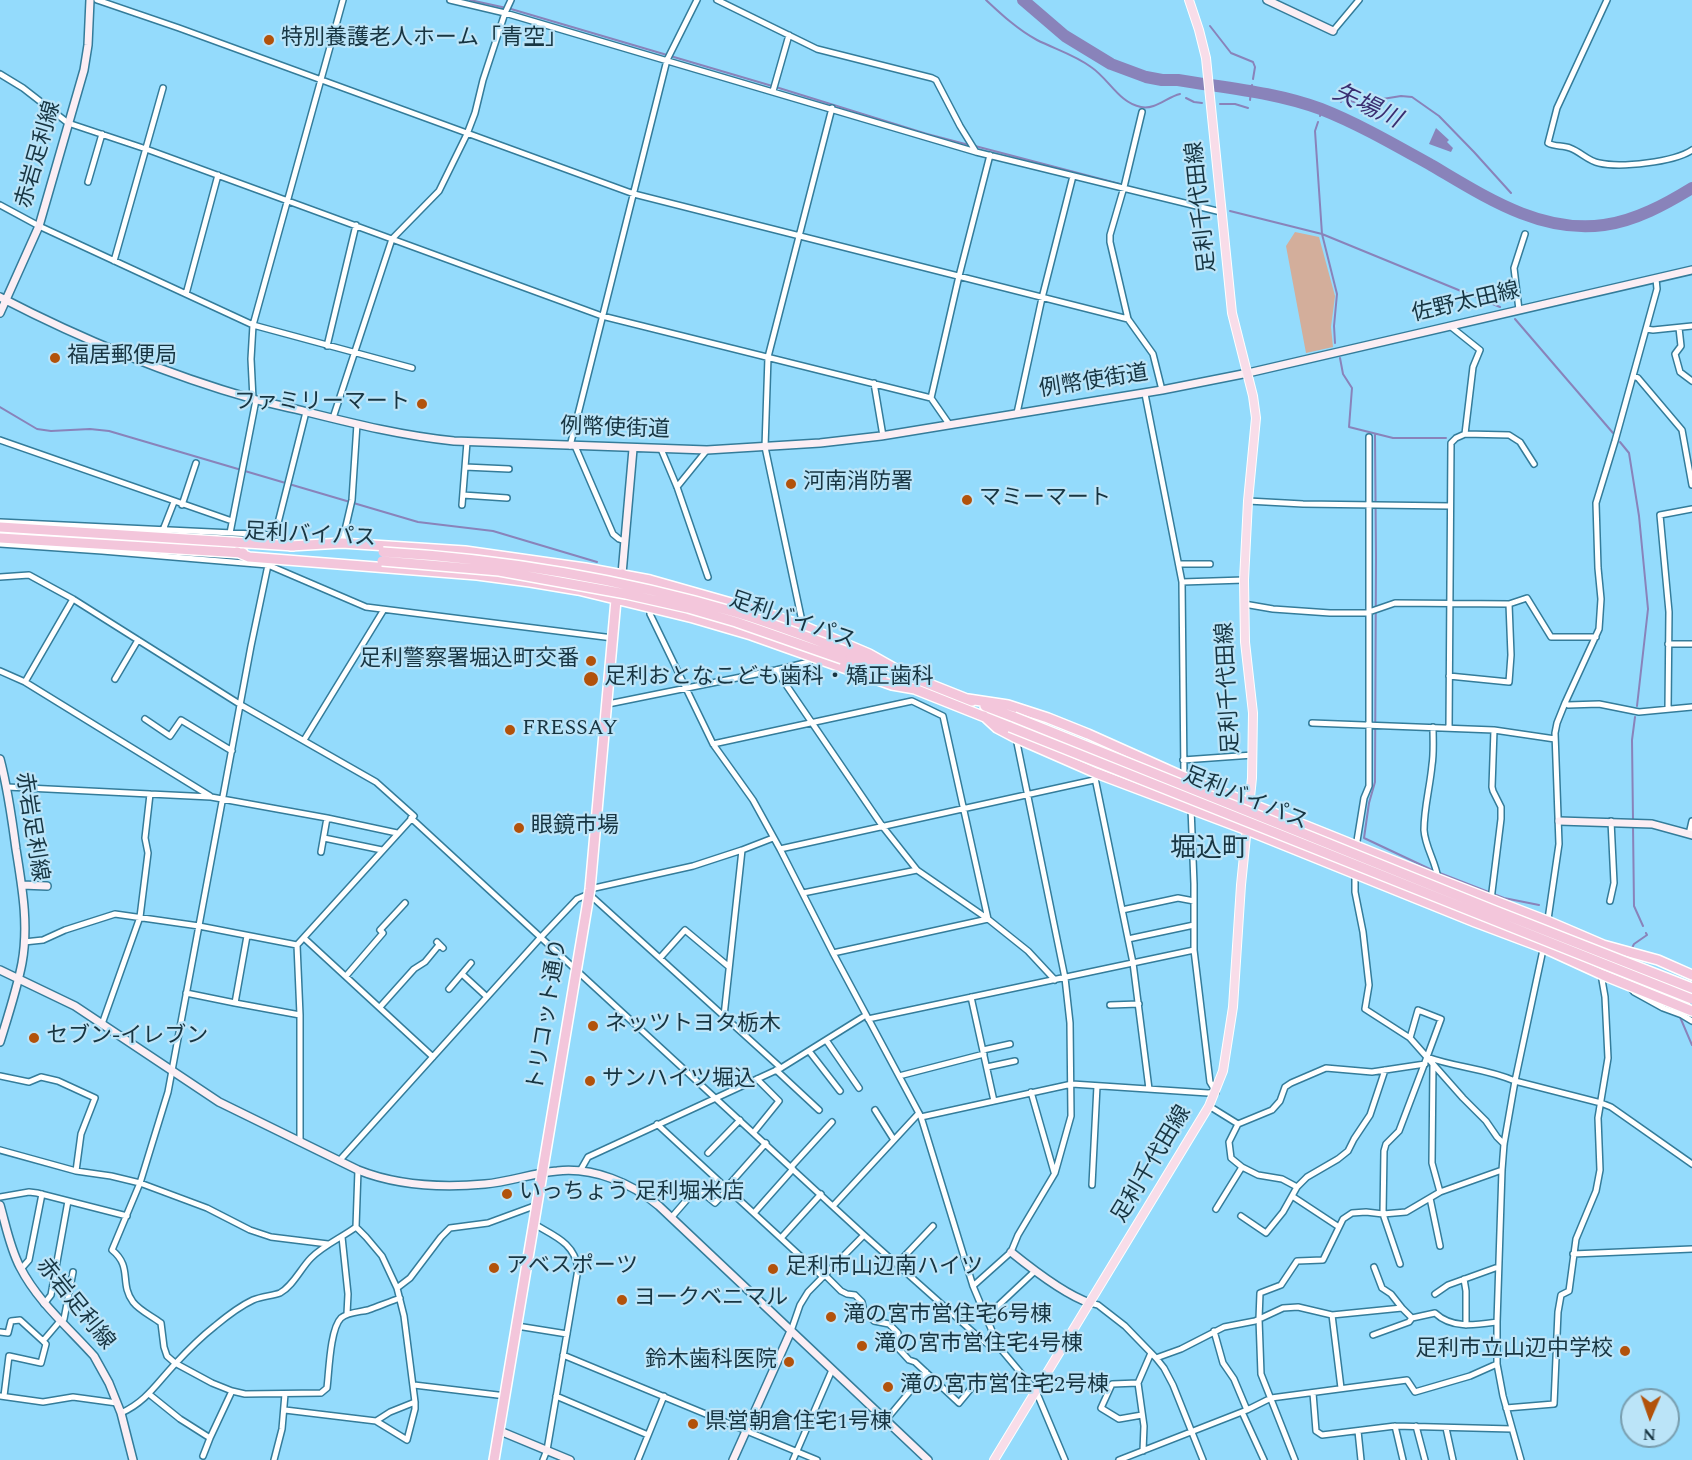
<!DOCTYPE html>
<meta charset="utf-8">
<style>
body{margin:0}
#map{position:relative;width:1692px;height:1460px;overflow:hidden;background:#94dbfc;font-family:Spectral,serif}
canvas{display:block}
.north{position:absolute;left:1620px;top:1388px;width:60px;height:60px;box-sizing:border-box;background:#bbe4f8;border:2px solid #799eaf;border-radius:50%;rotate:182deg;font-size:16px;font-weight:700;line-height:24px;text-align:center;color:#173542}
.north::after{content:'';display:block;margin:auto;width:21px;height:27px;background:#b2520b;clip-path:polygon(50% 0,100% 100%,50% 72%,0 100%)}
</style>
<div id="map">
<canvas width="1692" height="1460"></canvas>
<div class="north">N</div>
</div>
<script>
const ctx = document.querySelector('canvas').getContext('2d');
ctx.lineJoin = 'round';
function fill(path, color) {
  ctx.fillStyle = color;
  ctx.fill(path, 'evenodd');
}
function trace(path, color, width, dash) {
  ctx.strokeStyle = color;
  ctx.lineWidth = width;
  ctx.lineCap = dash ? 'butt' : 'round';
  ctx.setLineDash(dash || []);
  ctx.stroke(path);
}
function drawText(font, color, halo, rows, align = 'center') {
  ctx.font = font + ' Spectral,"Noto Sans JP",serif';
  ctx.lineWidth = 4.5;
  ctx.setLineDash([]);
  ctx.textBaseline = 'middle';
  ctx.strokeStyle = halo;
  ctx.fillStyle = color;
  for (const [text, x, y, turn = 0] of rows) {
    ctx.save();
    ctx.translate(x, y);
    ctx.rotate((+turn || 0) * Math.PI / 180);
    ctx.textAlign = isNaN(turn) ? turn : align;
    if (halo) ctx.strokeText(text, 0, 0);
    ctx.fillText(text, 0, 0);
    ctx.restore();
  }
}
const green = new Path2D(`
 M1295,232L1319,237L1335,296L1331,327L1333,347L1306,353L1286,246Z`);
const water = new Path2D(`
 M1436,128L1449,140L1447,142L1453,148L1451,152L1429,144Z`);
const stream = new Path2D(`
 M470,0L511,9L779,88L927,134L969,145
 M986,0C1001,14 1018,30 1037,40C1055,49 1075,55 1091,67C1109,79 1119,103 1141,107C1155,110 1167,97 1180,94
 M1210,26L1231,53L1253,62L1255,67L1253,79
 M1186,98L1194,102L1202,103
 M1250,100L1252,85
 M1341,102L1343,99L1358,103L1401,96L1412,97L1439,116L1474,152L1511,193
 M1220,104H1235L1248,108
 M1320,116L1322,110
 M1336,116L1338,111
 M1318,122L1315,131L1322,234L1337,294L1334,326L1335,343
 M975,146L1120,184
 M1230,211L1322,234L1500,307
 M1515,319L1613,433
 M1340,358L1343,374L1352,388L1349,427L1393,438H1446
 M0,407L37,429L51,431L90,429L109,431L418,522L493,531L597,562
 M1375,434L1376,557L1375,782L1369,803L1364,838L1432,870L1504,898L1539,905
 M1620,442L1629,453L1639,516L1648,609L1637,706
 M1633,820L1632,740L1635,717
 M1633,826L1634,906L1643,926
 M1631,950L1634,944L1647,935L1646,933
 M1680,1017L1692,1045`);
const river = new Path2D(`
 M1023,0L1065,36L1111,64L1146,77L1162,80H1178C1226,88 1275,92 1321,109C1359,124 1395,145 1431,165C1484,196 1540,234 1604,225C1635,221 1666,204 1692,188`);
const street = new Path2D(`
 M97,0L179,28L634,194L1128,319
 M450,0L505,13L976,152L1221,212
 M717,0L817,49L932,78L936,80L960,126L976,152
 M1607,0L1557,108L1548,143C1554,147 1563,145 1570,148C1581,152 1588,161 1599,163C1621,168 1674,162 1692,150
 M1333,31L1359,0
 M0,74L23,88L68,123L146,149L602,316L931,398L949,424
 M773,91L789,35
 M1142,112L1124,187L1110,235V242L1128,319L1153,354L1162,390
 M88,182L102,134
 M0,205L39,226L253,325L412,368
 M114,261L163,88
 M186,294L218,175
 M1519,310L1514,268L1525,234
 M1450,326L1480,350L1473,367L1465,434
 M1679,328L1681,346L1675,354L1680,372L1692,381
 M1646,329L1653,330L1692,326
 M327,346L356,225
 M1634,376L1638,378L1682,430L1692,485
 M874,383L883,436
 M1145,394L1182,582L1184,777
 M931,398L959,276L990,155
 M253,399L251,359L253,325L343,0
 M1017,413L1042,298L1073,176
 M333,418L392,239L439,191L467,134L475,113L483,80L505,13L511,0
 M0,440L232,521
 M570,446L667,60L697,0
 M575,446L613,534L619,539L625,541
 M661,449L677,487L708,577
 M465,467L509,469
 M677,487L707,450
 M463,495L507,498
 M1248,501L1303,504L1450,506
 M182,505L196,463
 M462,505L467,442
 M0,522L275,535L306,412
 M163,530L174,502
 M230,533L256,400
 M342,543L352,500L357,424
 M0,544L102,551L268,565L366,607L613,638
 M1179,564H1210
 M268,565L251,646L168,1092L140,1183L112,1250C133,1267 119,1283 133,1302C140,1311 152,1316 161,1323L164,1347L167,1356L175,1363L212,1383L232,1391L245,1394L321,1393L327,1388C329,1372 330,1329 341,1318C348,1312 360,1312 368,1310C379,1306 389,1302 400,1298
 M0,577L29,575L73,599L241,705L376,782L414,816L297,945L300,1015V1142
 M1182,582L1244,580
 M1244,604L1273,609L1330,613H1366L1395,603L1509,604L1527,598L1551,637H1596
 M650,607V614L713,744L753,800L780,849L833,953L921,1117L973,1286L986,1317L999,1347L1036,1391L1065,1460
 M803,626L765,447L768,357L832,108
 M1668,644H1692
 M776,670L883,827L917,870L988,919L1028,951L1055,980
 M0,671L25,682L210,796
 M1449,676L1509,682L1511,655L1509,604
 M115,679L138,640
 M25,682L73,599
 M1565,703L1568,705L1599,704L1639,712L1692,707
 M608,704L776,670L809,662L814,657
 M1668,709L1669,612L1660,515L1692,509
 M145,719L170,736L181,720L232,751
 M1312,723L1494,730L1555,739
 M1433,727C1433,740 1434,753 1432,765C1430,787 1424,808 1424,830C1425,847 1436,862 1438,879
 M1449,728L1451,443L1456,438L1465,434L1509,435L1520,442L1534,464
 M304,740L383,611
 M713,744L912,701L943,716L988,919L833,953
 M1183,760L1253,755
 M1095,778L1133,963L1149,1089
 M7,787L211,797L327,818L397,833
 M411,818L864,1235L974,1333L990,1346L999,1347
 M1689,834L1692,821
 M324,838L382,850
 M1356,847L1364,798L1369,786V437
 M780,849L1094,780
 M321,852L327,818
 M1355,873V892L1363,932L1369,985L1365,1009L1410,1038L1463,1098L1486,1121L1497,1137L1504,1144
 M590,889L693,866L742,850L773,838
 M803,893L917,870
 M1491,900L1501,819V807L1493,791L1492,787L1494,730
 M1610,901L1614,883L1611,821
 M1122,910L1178,898L1194,901
 M1546,933L1559,844L1555,733L1557,723L1565,703L1599,629L1601,599L1598,568L1596,503L1615,441L1657,289L1656,279
 M247,936L235,1003L300,1015
 M304,938L433,1057
 M1128,939L1194,925
 M24,942L43,940L65,930L115,914L199,926L297,945
 M437,942L443,948
 M660,958L685,930L728,966
 M462,974L487,997
 M346,976L383,933L380,930L405,903
 M1631,988L1634,992L1663,1008L1682,1015L1692,1021
 M449,989L471,963
 M186,993L235,1003
 M971,997L994,1101
 M1110,1005L1139,1004
 M380,1007L414,969L425,962L439,945
 M724,1016L742,850
 M868,1019L1194,950
 M102,1024L140,917L148,853L145,838L150,794
 M1410,1038L1418,1010L1441,1019L1427,1057
 M826,1040L859,1088
 M983,1050L1010,1044
 M809,1051L840,1091
 M1433,1064L1432,1163L1440,1192
 M987,1067L1015,1061
 M776,1070L819,1110
 M0,1076L29,1082L41,1077L58,1081L95,1098L81,1134L76,1171
 M899,1076L984,1054
 M1031,1092L1054,1172
 M1209,1106L1238,1124
 M875,1110L894,1140
 M921,1117L1072,1084L1208,1093L1216,1092L1210,1082L1194,950V884L1191,808
 M657,1124L823,1277
 M754,1132L779,1101L757,1079
 M0,1150L76,1171L111,1176L140,1183L207,1208L250,1230L271,1237L328,1244
 M708,1153L740,1120
 M339,1161L541,937L577,899L589,894L781,1068
 M791,1167L832,1122
 M580,1171L588,1157L781,1068L866,1015
 M1092,1185L1097,1086
 M727,1187L766,1143
 M1297,1187L1282,1179L1258,1175L1242,1167L1231,1158L1229,1142L1238,1124L1272,1110L1280,1101L1285,1087L1291,1083L1326,1068L1372,1072L1425,1064
 M1292,1196L1339,1227
 M0,1197L29,1192L37,1193L127,1216
 M1430,1198L1440,1246
 M833,1206L919,1113
 M1216,1209L1242,1167
 M754,1213L793,1169
 M1241,1216L1266,1233L1283,1212L1297,1187L1307,1177L1338,1159L1348,1151L1354,1139L1370,1115L1385,1070
 M671,1218L697,1188L715,1203L728,1189
 M534,1224C554,1236 575,1243 578,1269L547,1450L543,1460
 M342,1237L348,1294L347,1314
 M781,1238L821,1194
 M1573,1254L1692,1249
 M897,1264L933,1226
 M1400,1264L1383,1214L1384,1151L1386,1144L1399,1131L1427,1057C1457,1068 1485,1068 1515,1081L1601,1103L1611,1107L1692,1164
 M1374,1267L1382,1288L1391,1294L1402,1308
 M21,1269L29,1260L42,1194
 M825,1275L841,1291L847,1294L855,1295L862,1302L864,1311L874,1321L889,1324L898,1333V1348L909,1360L915,1362L959,1403L978,1380
 M1464,1279L1466,1291V1325
 M973,1286L1011,1252L1018,1235L1055,1173L1071,1116L1070,1023L1065,978L1016,738
 M397,1288L410,1278L441,1237L450,1228L488,1223L537,1205
 M1435,1294L1448,1285L1498,1267
 M1090,1303L1098,1305L1125,1326L1156,1358L1164,1368L1173,1385L1203,1460
 M44,1304L51,1295L68,1201
 M1332,1315L1341,1388
 M986,1317L1035,1271
 M517,1326L567,1334
 M791,1331L800,1305L808,1292L864,1235
 M1214,1331L1223,1363L1234,1379L1247,1410
 M0,1332L8,1333L11,1321L20,1320L43,1341
 M1373,1335L1409,1322L1412,1318
 M563,1355L817,1460
 M1156,1358L1181,1349L1224,1327L1255,1321L1283,1308L1298,1307L1332,1315L1402,1308L1412,1318L1435,1313C1452,1329 1475,1325 1497,1322
 M1138,1383L1112,1384L1101,1408L1119,1419L1142,1415
 M414,1385L506,1396
 M1313,1393L1316,1431L1322,1435L1395,1426L1512,1429
 M149,1394L180,1419L210,1438L203,1456
 M0,1396L43,1402L73,1397L117,1403
 M4,1396L9,1356L41,1363L46,1344L43,1341L60,1321L64,1319L73,1272
 M556,1396L648,1435
 M1506,1408L1554,1404L1558,1312L1561,1295L1569,1291L1576,1239L1596,1191L1600,1170L1598,1118L1608,1058L1605,997L1601,974
 M285,1410L376,1421L407,1440L415,1409V1402L404,1316L397,1288L382,1256L366,1237L356,1227
 M1242,1412L1264,1460
 M121,1413C146,1402 157,1383 175,1364C187,1351 201,1337 215,1326C227,1316 240,1306 253,1300C262,1296 272,1296 280,1293C293,1286 301,1268 311,1258C324,1245 341,1238 356,1227L358,1170
 M886,1420L926,1372
 M376,1421L390,1412L415,1402
 M1395,1426L1403,1460
 M1416,1426L1425,1460
 M1446,1428L1453,1460
 M1358,1431L1361,1460
 M210,1438L232,1391
 M1143,1451L1144,1426L1138,1383L1151,1353
 M274,1460L282,1429L285,1394
 M638,1460L664,1396
 M793,1460L832,1370
 M1119,1460L1247,1410L1271,1398L1407,1380L1415,1392L1470,1376L1497,1364
 M1295,1460L1261,1374L1259,1319L1260,1293L1281,1285L1297,1261L1323,1260L1343,1219L1352,1213L1366,1212L1383,1214L1406,1212L1440,1192L1502,1170
 M1521,1460L1503,1396L1497,1364V1322L1502,1170L1504,1144L1515,1081L1544,945`);
const secondary = new Path2D(`
 M1267,0L1333,31
 M0,297C81,339 166,374 253,399C271,404 289,407 307,412C355,424 404,436 454,441L707,450L820,443L881,436L1162,390L1248,373L1692,270
 M0,313L39,226L84,70L88,45L90,0
 M622,574L633,449
 M0,759C8,789 12,819 16,849C22,887 29,924 22,963C17,989 8,1016 0,1042
 M1559,821L1652,824L1692,835
 M22,885L47,886
 M0,970L75,1006L219,1102L358,1170C398,1186 441,1188 485,1184C509,1182 533,1173 557,1171C593,1167 632,1183 659,1206L928,1460
 M0,1205C6,1226 10,1248 20,1267C38,1302 68,1327 94,1356L109,1383L121,1413L133,1460
 M1011,1252C1032,1269 1065,1295 1090,1303
 M500,1431L570,1460
 M733,1460L791,1331`);
const primary = new Path2D(`
 M994,1460L1209,1106L1223,1071L1233,1007L1241,885L1252,778L1253,713L1245,642L1244,580L1248,501L1256,418L1253,396L1232,313L1206,58L1199,30L1189,0`);
const highway = new Path2D(`
 M0,527L294,546
 M0,538L243,553
 M290,546L342,543L465,551L585,568L650,580L763,612L803,626L869,654L908,676
 M237,552L249,557L477,575L530,582L578,590L693,618L751,635L858,673L892,685L915,689
 M845,651L877,664
 M842,659L882,676
 M904,674L972,701
 M912,688L1010,727
 M968,699L1008,705L1048,718L1088,734L1184,777L1438,879L1547,921L1603,945L1658,960L1692,975
 M985,706L1014,717
 M984,716L997,728L1016,738L1096,773L1247,830L1475,922L1544,948L1603,975L1692,1011
 M494,1460L590,889L616,600L622,574`);
const highwayBridge = new Path2D(`
 M383,552C504,559 622,579 738,613C774,624 810,638 845,651
 M382,561L499,571L626,594L688,608L736,622L842,659
 M1014,717L1493,910L1692,988
 M1010,727L1692,999`);
const markers = [
 [269,40,6,"#b2520b"],
 [55,358,6,"#b2520b"],
 [422,404,6,"#b2520b"],
 [791,484,6,"#b2520b"],
 [967,500,6,"#b2520b"],
 [591,661,6,"#b2520b"],
 [591,679,8,"#b2520b"],
 [510,730,6,"#b2520b"],
 [519,828,6,"#b2520b"],
 [593,1026,6,"#b2520b"],
 [34,1038,6,"#b2520b"],
 [590,1081,6,"#b2520b"],
 [507,1194,6,"#b2520b"],
 [494,1268,6,"#b2520b"],
 [773,1269,6,"#b2520b"],
 [622,1300,6,"#b2520b"],
 [831,1317,6,"#b2520b"],
 [862,1346,6,"#b2520b"],
 [1625,1351,6,"#b2520b"],
 [789,1362,6,"#b2520b"],
 [888,1387,6,"#b2520b"],
 [693,1424,6,"#b2520b"]
];
const poiNames = [
 ["特別養護老人ホーム「青空」",281,40],
 ["福居郵便局",67,358],
 ["ファミリーマート",410,404,"right"],
 ["河南消防署",803,484],
 ["マミーマート",979,500],
 ["足利警察署堀込町交番",579,661,"right"],
 ["足利おとなこども歯科・矯正歯科",604,679],
 ["FRESSAY",522,730],
 ["眼鏡市場",531,828],
 ["ネッツトヨタ栃木",605,1026],
 ["セブン-イレブン",46,1038],
 ["サンハイツ堀込",602,1081],
 ["いっちょう 足利堀米店",519,1194],
 ["アベスポーツ",506,1268],
 ["足利市山辺南ハイツ",785,1269],
 ["ヨークベニマル",634,1300],
 ["滝の宮市営住宅6号棟",843,1317],
 ["滝の宮市営住宅4号棟",874,1346],
 ["足利市立山辺中学校",1613,1351,"right"],
 ["鈴木歯科医院",777,1362,"right"],
 ["滝の宮市営住宅2号棟",900,1387],
 ["県営朝倉住宅1号棟",705,1424]
];
const streetNames = [
 ["赤岩足利線",40,155,-74],
 ["足利千代田線",1203,207,-96],
 ["佐野太田線",1466,304,-13],
 ["例幣使街道",1094,383,-9],
 ["例幣使街道",615,430,2],
 ["足利バイパス",310,537,3],
 ["足利バイパス",792,622,19],
 ["足利千代田線",1230,688,-93],
 ["足利バイパス",1245,800,22],
 ["赤岩足利線",30,827,81],
 ["トリコット通り",549,1015,-81],
 ["足利千代田線",1153,1165,-59],
 ["赤岩足利線",74,1305,51]
];
const waterNames = [
 ["矢場川",1366,108,25]
];
const quarterNames = [
 ["堀込町",1209,851]
];
fill(green, '#d3ae9b');
fill(water, '#8983ba');
trace(stream, '#8983ba', 2);
trace(river, '#8983ba', 12);
trace(street, '#347c9a', 8);
trace(secondary, '#347c9a', 10);
trace(primary, '#fff', 10);
trace(highway, '#fff', 12);
trace(street, '#fff', 5);
trace(secondary, '#fbeef4', 7);
trace(primary, '#f8dde9', 8);
trace(highway, '#f3c6db', 9);
trace(highwayBridge, '#fff', 12, []);
trace(highwayBridge, '#f3c6db', 9);
for (const [x, y, r, color] of markers) {
  const dot = new Path2D();
  dot.arc(x, y, r, 0, 2 * Math.PI);
  ctx.fillStyle = color;
  ctx.fill(dot);
  trace(dot, '#bbe4f8', 2);
}
drawText('22px', '#173542', '#bbe4f8', poiNames, 'left');
drawText('22px', '#173542', '#bbe4f8', streetNames);
drawText('italic 24px', '#3a2d70', '#bbe4f8', waterNames);
drawText('26px', '#173542', '#bbe4f8', quarterNames);
</script>
